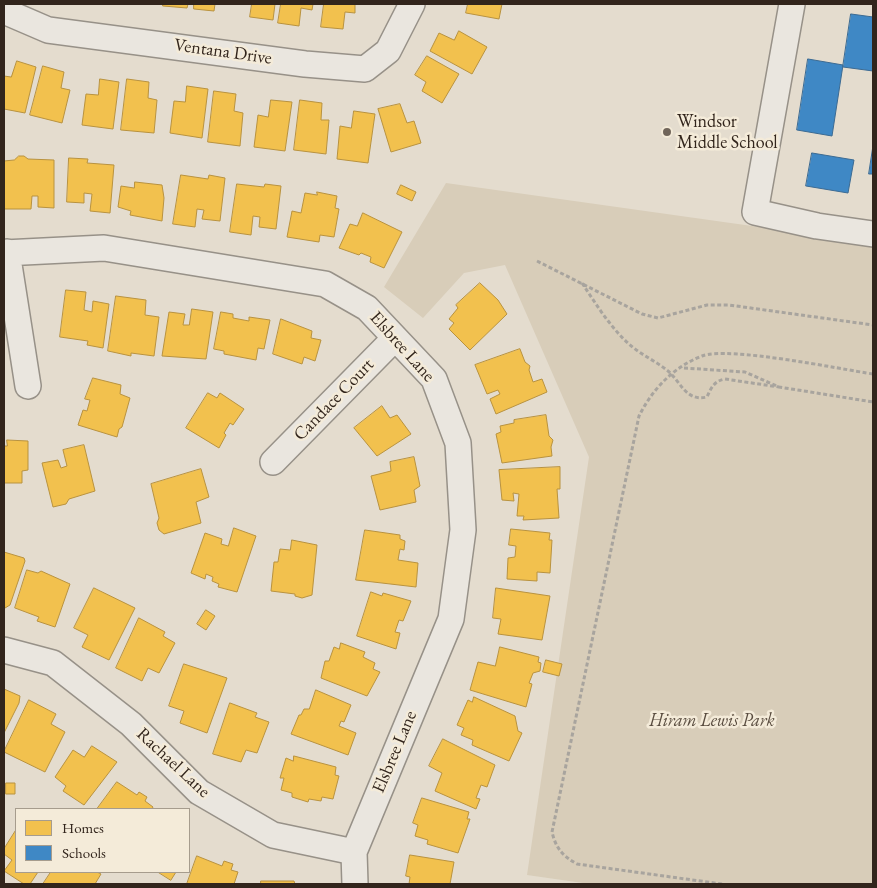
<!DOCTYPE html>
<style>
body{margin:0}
#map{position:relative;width:877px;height:888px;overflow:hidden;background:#e4dcce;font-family:"EB Garamond",serif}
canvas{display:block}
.frame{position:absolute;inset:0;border:5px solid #32251c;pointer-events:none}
.legend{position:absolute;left:15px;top:808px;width:175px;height:65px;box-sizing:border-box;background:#f4ebd9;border:1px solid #a69c8d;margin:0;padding:6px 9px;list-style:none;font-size:15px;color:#32251c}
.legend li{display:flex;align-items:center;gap:10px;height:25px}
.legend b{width:25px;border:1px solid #a69c8d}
</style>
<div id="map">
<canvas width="877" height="888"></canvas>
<div class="frame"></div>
<ul class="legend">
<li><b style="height:14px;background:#f2c14e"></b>Homes</li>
<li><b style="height:14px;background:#3f88c5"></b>Schools</li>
</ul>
</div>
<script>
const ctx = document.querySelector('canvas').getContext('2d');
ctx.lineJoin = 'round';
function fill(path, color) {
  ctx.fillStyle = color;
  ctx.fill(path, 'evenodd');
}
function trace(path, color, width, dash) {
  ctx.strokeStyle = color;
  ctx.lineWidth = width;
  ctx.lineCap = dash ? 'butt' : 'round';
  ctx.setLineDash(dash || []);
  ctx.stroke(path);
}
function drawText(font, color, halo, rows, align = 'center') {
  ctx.font = font + ' "EB Garamond",serif';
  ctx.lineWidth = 5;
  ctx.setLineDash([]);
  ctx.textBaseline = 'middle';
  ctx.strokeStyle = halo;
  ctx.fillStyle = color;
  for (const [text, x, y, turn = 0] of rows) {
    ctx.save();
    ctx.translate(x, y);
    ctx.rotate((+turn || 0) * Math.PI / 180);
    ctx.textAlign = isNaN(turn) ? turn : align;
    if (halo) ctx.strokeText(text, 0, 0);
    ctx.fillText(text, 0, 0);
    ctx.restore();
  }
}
const green = new Path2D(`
 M446,183L873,243V884H590L527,875L589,457L505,265L464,273L423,318L384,287Z`);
const homes = new Path2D(`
 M163,4H188L187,8L163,6Z
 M194,4H215L214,11L194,9Z
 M252,4H275L273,20L250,17Z
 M281,4H313L312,10L301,8L299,26L278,23Z
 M324,4H355V13L345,12L343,29L321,27Z
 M468,4H502L499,19L466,13Z
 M459,31L487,47L472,74L430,51L439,33L454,40Z
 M427,56L459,74L442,103L422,91L426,82L415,75Z
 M17,61L36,67L25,113L4,109V76L11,77Z
 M43,66L64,72L61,88L70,90L62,123L30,115Z
 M100,79L119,82L113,129L82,125L86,94L98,95Z
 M127,79L149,82L148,98L157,100L154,133L121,130Z
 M187,86L208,89L202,138L170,133L174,101L185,102Z
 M214,91L236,94L234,111L243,113L240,146L208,142Z
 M271,100L292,102L285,151L254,147L258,115L268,117Z
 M300,100L322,103L321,120H329L326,154L294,150Z
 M400,104L407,123L414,121L421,143L391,152L378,109Z
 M354,111L375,114L368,163L337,159L340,126L351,128Z
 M19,156H24L28,159L54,160V208L38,207V196H32L31,209H4V161L14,160Z
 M69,158L88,159L87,163L114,165L110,213L90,211L92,194L84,193V203L67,202Z
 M181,175L208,179L209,175L225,178L220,221L202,219L204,210L197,209L195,227L173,224Z
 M135,182L162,185L164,198L162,221L130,215L131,211L118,207L121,186L134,188Z
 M237,184L264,187L265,184L281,186L276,229L259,227L260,217L253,216L251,235L230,232Z
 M401,185L416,192L412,201L397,194Z
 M317,192L337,196L335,208L339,209L334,237L320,235L319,242L287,237L292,211L301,213L305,193L317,195Z
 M363,213L402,232L384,268L370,262L371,257L361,253L359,255L339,248L350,224L357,226Z
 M480,283L498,300L507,314L470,350L449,329L454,323L449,319L458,308L456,305Z
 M66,290L86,292L84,310L92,312L93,301L109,304L103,348L87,345L88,341L60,337Z
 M116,296L146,300L145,315L159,317L154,356L131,353V356L108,351Z
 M192,309L213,312L206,359L162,356L169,312L185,314L183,325H189Z
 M221,312L233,314V318L249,321V317L270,320L264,349L258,348L256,360L224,354V351L214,349Z
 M281,319L312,331L311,338L321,340L315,361L304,357L302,364L273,354Z
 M520,349L525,362L530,366L529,370L533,382L542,379L547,392L496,414L490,399L500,394L498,390L487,394L475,365Z
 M93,378L121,385L120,394L130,398L122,427L119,429L117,437L78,425L83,410L87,411L90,400L85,399Z
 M208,393L217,398L220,393L244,409L233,425L230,423L224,433L226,435L219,448L186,428Z
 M382,406L390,418L397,415L411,434L377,456L354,428Z
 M546,415L549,436L553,440L551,447L552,456L502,463L496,434L501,432L500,426L514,423V420Z
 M7,440L28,441V470L22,471V483H4V446H7Z
 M84,445L95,491L69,499L66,504L53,507L42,463L58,460L61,468L67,466L63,450Z
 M414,457L420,486L414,490L416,502L380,510L371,476L391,471L390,462Z
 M560,467V489H557L559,518L523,520L524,516H517L519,494L513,493L514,501L502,500L499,470Z
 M201,469L209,497L196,502L201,523L164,534L159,530L157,523L159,518L151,484Z
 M234,528L256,536L237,592L218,587L219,584L212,581L213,577L206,574L205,579L191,573L205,533L222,539L221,544L228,546Z
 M511,529L550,533L549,540H552L550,573L537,572V581L507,579L508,558L515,557L516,546L509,545Z
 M365,530L400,535V539L405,541L404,550L400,549L398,560L418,563L416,587L356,580Z
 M292,540L317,545L312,595L302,598L295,596V594L271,591L274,562H278L280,549L290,550Z
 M4,552L24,558L25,561L10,605L5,608Z
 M27,570L38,573L41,571L70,584L55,627L37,621L39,617L15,608Z
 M94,588L135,608L109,660L82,647L88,635L74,628Z
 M496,588L550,596L542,640L498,634L501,619L493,618Z
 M371,592L382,596L383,593L411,601L403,621L399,620L395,632L400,633L396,649L357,636Z
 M206,610L215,616L206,630L197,624Z
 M139,618L165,632L163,636L175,643L159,673L148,668L142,681L116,668Z
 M341,643L365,652L363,657L375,663L373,669L380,672L367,696L321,678L325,661H329L334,647L339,649Z
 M500,647L539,657L538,662L541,663L540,671L533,673L529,683L532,684L526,707L470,690L478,662L495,666Z
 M546,660L562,664L559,676L543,672Z
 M184,664L227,678L207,733L180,723L184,711L169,706Z
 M4,689L20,696L19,703L4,733Z
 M316,690L351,705L344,722L341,721L339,726L356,733L348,755L291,734L299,715H301L304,709H309Z
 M474,697L515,716L518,731L522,733L509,761L472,745L473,740L461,735L464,728L457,725L468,700L472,702Z
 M29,700L56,714L51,724L65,732L45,772L4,752Z
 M230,703L257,713L255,717L269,722L257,753L246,750L241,762L213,754Z
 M443,739L495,765L487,787L481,785L476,798L480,799L476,809L435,791L442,773L429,766Z
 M92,746L117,762L84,805L63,791L66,786L55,777L73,750L84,757Z
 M294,756L336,767L335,775L339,776L333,799L322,797L321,801L309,799L308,802L292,797V793L281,790L284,778H280L286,758L293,761Z
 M117,782L137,795L139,792L147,797L145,801L153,807L152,809H97Z
 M6,783H15V794H6Z
 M422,798L469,812L467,819H470L458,853L427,844L428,840L415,836L418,825L413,823Z
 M16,830V872H38L30,884H24L4,871L12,860L4,854V849Z
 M410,855L454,862L450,884H409L410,877L406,876Z
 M197,856L222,866L224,861L233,864L231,870L238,872L234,884H187Z
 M51,872H97L101,874L95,884H43Z
 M158,872H176L171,880Z
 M261,881H294L295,884H298H261Z`);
const schools = new Path2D(`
 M851,14L873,17V71L843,67Z
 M808,59L843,65L832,136L797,130Z
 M873,146V174H869Z
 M812,153L854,160L848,193L806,186Z`);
const path = new Path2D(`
 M537,261L642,314L658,318L707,305H729L873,325
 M582,283C596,304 610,327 629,344C641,355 656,361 668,371C681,382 686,402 707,397C711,388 714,381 725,379L779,387
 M684,368L745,372L779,387L873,402
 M722,884L577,864C563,856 556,849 552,832L639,416C652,390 673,367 702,356C728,346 840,369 873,374`);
const minor = new Path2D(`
 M792,4L755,212L817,226L873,234
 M4,11L48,30L305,64L365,69L388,51L412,4
 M7,252L28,386
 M4,253L104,248L325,284L367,308L434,379L458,443L463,530L451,619L354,852L355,884
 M273,462L395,338
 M4,650L53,663L131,724L199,792L273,835L354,852`);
const markers = [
 [667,132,5,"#70655a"]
];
const streetNames = [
 ["Ventana Drive",223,52,8],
 ["Elsbree Lane",402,347,48],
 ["Candace Court",334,400,-46],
 ["Elsbree Lane",395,752,-67],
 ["Rachael Lane",173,763,43]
];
const poiNames = [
 ["Windsor",677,122],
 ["Middle School",677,143]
];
const parkNames = [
 ["Hiram Lewis Park",712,721]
];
fill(green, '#d8cdb9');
fill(homes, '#f2c14e');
trace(homes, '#b8923f', 1);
fill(schools, '#3f88c5');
trace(schools, '#3b6a92', 1);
trace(minor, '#979188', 28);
trace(path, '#a8a49e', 3, [4, 2.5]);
trace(minor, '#eae6df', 25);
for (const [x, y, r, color] of markers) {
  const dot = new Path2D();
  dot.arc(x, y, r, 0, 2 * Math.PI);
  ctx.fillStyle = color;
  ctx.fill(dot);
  trace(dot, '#f4ebd9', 2);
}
drawText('18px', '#32251c', '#f4ebd9', streetNames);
drawText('18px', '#32251c', '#f4ebd9', poiNames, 'left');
drawText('italic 18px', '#594c3f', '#f4ebd9', parkNames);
</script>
